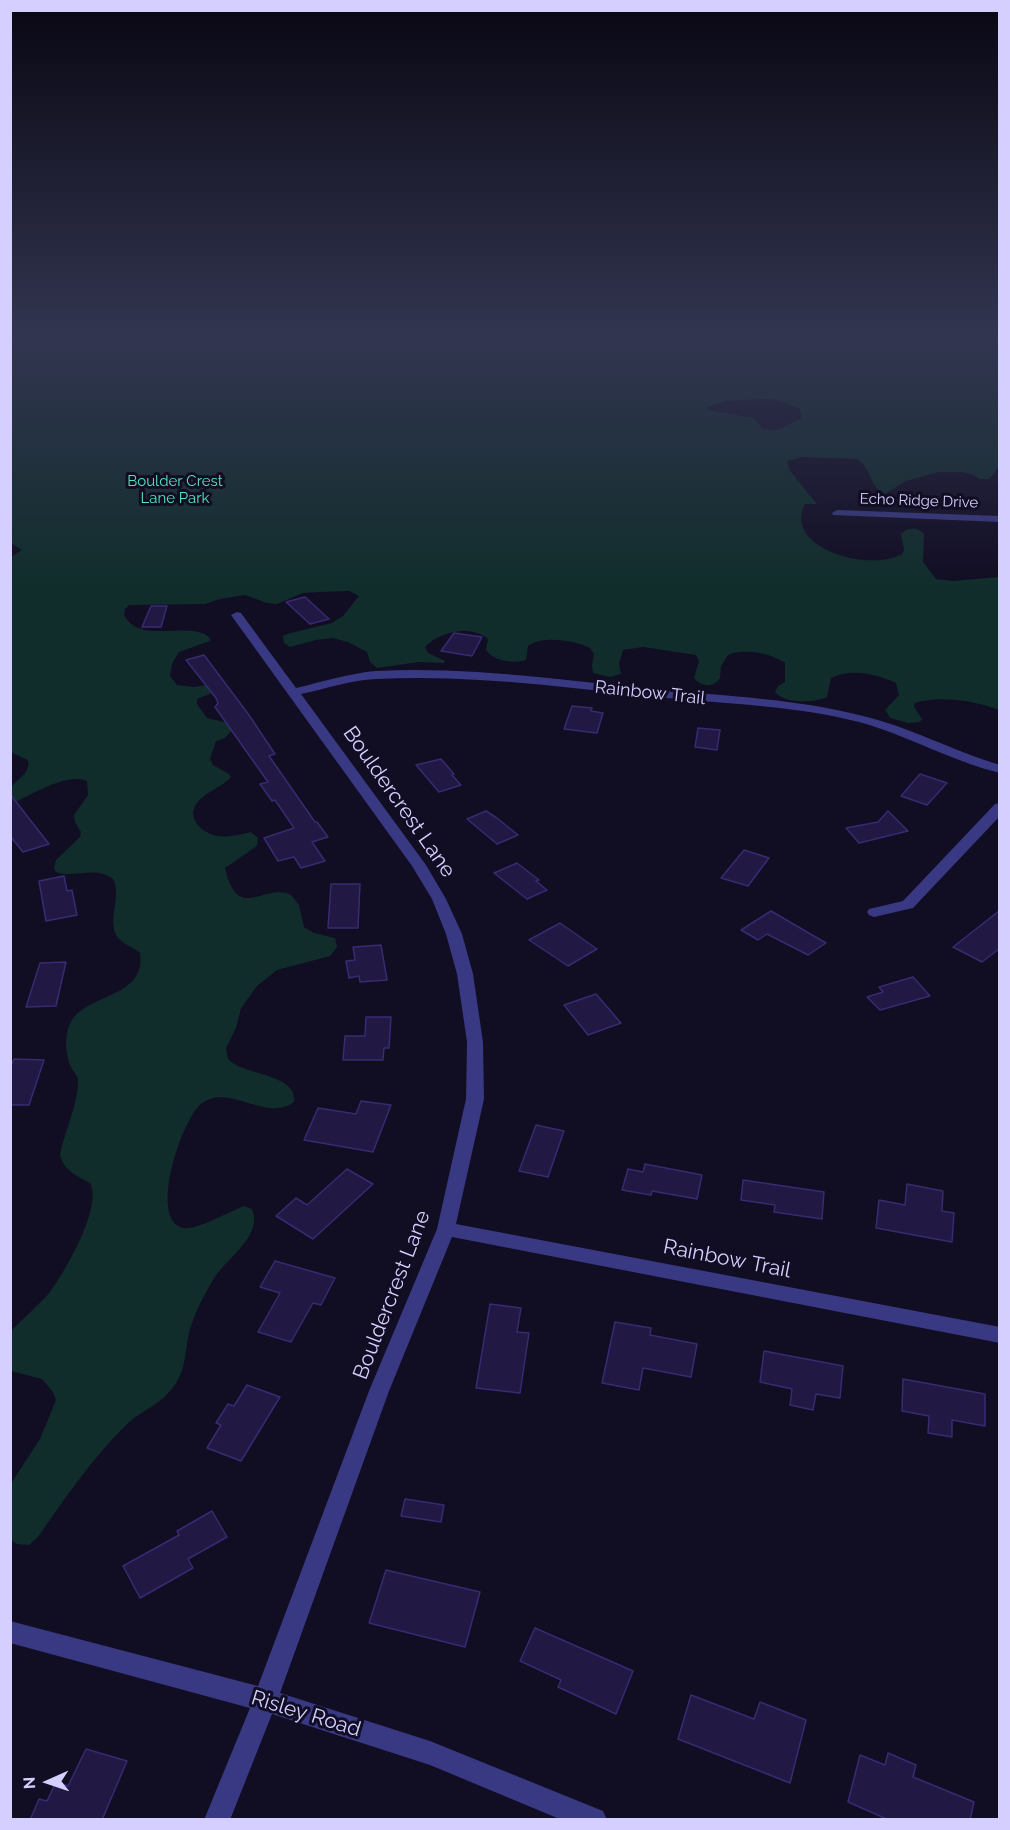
<!DOCTYPE html>
<style>
body{margin:0}
#map{position:relative;width:1010px;height:1830px;overflow:hidden;background:#110d23;font-family:Raleway,sans-serif}
canvas{display:block}
.frame{position:absolute;inset:0;border:12px solid #d4cfff;pointer-events:none}
.north{position:absolute;left:18px;top:1752px;width:60px;height:60px;-webkit-text-stroke:4px #110d23;paint-order:stroke;rotate:267deg;font-size:16px;font-weight:700;line-height:24px;text-align:center;color:#d4cfff}
.north::after{content:'';display:block;margin:auto;width:21px;height:27px;background:#d4cfff;clip-path:polygon(50% 0,100% 100%,50% 72%,0 100%)}
</style>
<div id="map">
<canvas width="1010" height="1830"></canvas>
<div class="frame"></div>
<div class="north">N</div>
</div>
<script>
const ctx = document.querySelector('canvas').getContext('2d');
ctx.lineJoin = 'round';
function fill(path, color) {
  ctx.fillStyle = color;
  ctx.fill(path, 'evenodd');
}
function trace(path, color, width, dash) {
  ctx.strokeStyle = color;
  ctx.lineWidth = width;
  ctx.lineCap = dash ? 'butt' : 'round';
  ctx.setLineDash(dash || []);
  ctx.stroke(path);
}
function drawText(font, color, halo, rows, align = 'center') {
  ctx.font = font + ' Raleway,sans-serif';
  ctx.lineWidth = 6;
  ctx.setLineDash([]);
  ctx.textBaseline = 'middle';
  ctx.strokeStyle = halo;
  ctx.fillStyle = color;
  for (const [text, x, y, turn = 0] of rows) {
    ctx.save();
    ctx.translate(x, y);
    ctx.rotate((+turn || 0) * Math.PI / 180);
    ctx.textAlign = isNaN(turn) ? turn : align;
    if (halo) ctx.strokeText(text, 0, 0);
    ctx.fillText(text, 0, 0);
    ctx.restore();
  }
}
const green = new Path2D(`
 M11,333H999V467L989,479H980L971,474L961,472H938L906,481L885,494C869,487 871,467 857,459L802,457L787,461L790,471L817,504H805C782,547 868,573 902,554L904,550L901,534C907,527 918,527 924,534L923,562L936,579L953,581L999,577V710C976,701 939,695 915,703L914,707L922,719L920,722L908,723L890,718L885,710L899,695L896,683C876,674 852,668 831,678L827,697C814,703 785,704 775,692L778,686L785,682V663C772,653 742,648 728,655L721,666L720,678C713,688 702,687 694,678L699,661L696,655L643,647L623,650L619,664L621,674L610,677L593,673L592,665L594,654L590,648C576,640 541,635 528,646L526,660C514,664 493,661 486,650L488,639C471,624 439,632 425,647L428,653L445,661L444,663L419,662L377,668L370,662L367,652L348,642L333,638L316,640L290,647L284,643L283,636L287,634L332,623L343,616L359,596L349,591L321,592L303,593L277,604L267,603L245,595L220,599L205,604L129,605L125,609L124,615C140,646 190,619 210,638V641L179,652L172,664L170,676L177,685L194,687L212,684L217,691L197,699V704L207,718L228,723L233,729L225,738L216,741L210,759L213,765L229,774L231,777C221,788 206,791 197,803C185,818 203,834 218,836C229,838 241,834 251,832L258,838L257,846L225,868C238,924 264,882 291,895L299,905L304,927L314,933L335,938L337,947L330,956L277,970L257,986L241,1008L236,1028L226,1048L228,1059C243,1076 298,1073 294,1102C265,1123 229,1082 201,1104C182,1118 147,1222 184,1228C197,1230 231,1211 244,1206L252,1209C264,1236 225,1259 213,1280C205,1294 196,1310 191,1326C184,1347 188,1367 174,1386C160,1406 141,1410 125,1426C91,1460 65,1498 38,1537L29,1545L17,1544L11,1540L10,1485L40,1439L56,1400L53,1392L42,1379L11,1371V1331C23,1318 38,1306 50,1292C65,1272 103,1206 90,1183C77,1176 62,1169 60,1154C65,1130 78,1105 78,1081C78,1075 72,1071 70,1065C65,1052 64,1032 72,1020C88,994 147,997 140,953C134,948 126,945 120,940C104,924 123,897 113,879C94,865 74,879 56,872L54,868L56,860L80,837L81,832L75,822L74,815L88,795L87,781C66,772 30,796 11,804V787C18,779 31,772 28,760L10,752L11,557L22,550L11,543ZM768,399L781,401L800,409L802,418L778,430L762,429L754,418L708,410L706,407L726,401Z`);
const building = new Path2D(`
 M305,597L329,619L310,624L286,602Z
 M151,606H167L161,627H142Z
 M454,633L482,637L472,656L441,651Z
 M204,655L249,715L275,754L269,756L315,822H317L328,837L312,842L325,861L301,868L294,857L278,861L264,838L294,828L275,800L272,801L260,784L268,782L215,707L218,703L216,698L186,660Z
 M572,706L592,708L591,711L603,713L597,733L564,729Z
 M698,728L720,730L717,750L695,747Z
 M441,759L454,774L452,775L461,785L439,792L416,765Z
 M920,774L947,783L927,805L901,796Z
 M10,794L49,844L23,852L10,836Z
 M486,811L497,818L518,835L497,844L467,819Z
 M888,811L908,831L859,843L846,828L878,822Z
 M744,850L769,858L748,886L721,878Z
 M517,863L539,880L536,881L547,890L527,899L494,873Z
 M64,876L67,891L72,890L77,915L46,921L39,881Z
 M331,884H360L358,928H328Z
 M771,911L826,943L808,955L767,934L758,940L741,930Z
 M999,911V949L982,962L953,947Z
 M560,923L597,949L568,966L529,940Z
 M381,945L387,980L360,982L359,976L349,978L346,961L355,960L353,947Z
 M66,962L56,1006L26,1007L40,963Z
 M913,977L930,996L880,1010L867,997L883,992L879,987Z
 M596,994L621,1023L588,1035L564,1005Z
 M366,1017H391L389,1048H384L383,1060H343L345,1036H365Z
 M14,1059L44,1060L29,1105H10V1068Z
 M361,1101L391,1105L373,1152L304,1140L318,1108L356,1114Z
 M536,1125L564,1131L548,1177L519,1171Z
 M645,1164L702,1175L697,1199L652,1191L651,1195L622,1190L628,1169L643,1172Z
 M347,1169L373,1184L313,1239L276,1216L296,1198L307,1205Z
 M743,1180L824,1192L822,1219L774,1212L775,1205L741,1200Z
 M907,1184L943,1191L942,1211L954,1213L952,1242L876,1228L879,1200L905,1205Z
 M275,1261L335,1278L321,1305L313,1303L291,1342L258,1332L280,1293L260,1287Z
 M490,1304L521,1308L517,1332L529,1333L520,1393L476,1388Z
 M615,1322L651,1328L650,1335L697,1344L691,1377L643,1368L639,1390L602,1383Z
 M764,1351L843,1366L840,1398L816,1394L813,1410L790,1405L792,1389L760,1382Z
 M903,1379L985,1394V1426L952,1420V1437L928,1433L929,1416L902,1411Z
 M247,1385L280,1397L241,1461L207,1448L221,1425L216,1423L228,1404L234,1406Z
 M405,1499L444,1505L441,1522L401,1516Z
 M212,1511L227,1537L188,1559L193,1568L140,1598L123,1566L179,1535L177,1531Z
 M386,1570L480,1592L465,1647L369,1623Z
 M535,1628L633,1671L616,1714L558,1687L561,1680L520,1661Z
 M691,1695L754,1719L760,1702L806,1720L790,1783L678,1739Z
 M86,1749L127,1761L102,1820H30L39,1799L47,1801L56,1782L68,1786Z
 M888,1753L916,1765L913,1777L974,1802L970,1820H889L848,1802L860,1755L885,1765Z`);
const street = new Path2D(`
 M837,510L1000,516V522L833,515L832,513Z
 M237,612L241,613L296,688C322,682 350,673 376,671C471,666 567,681 661,690C728,696 797,699 863,716C910,727 953,751 1000,765V773C951,761 907,735 859,722C796,706 730,704 666,698C570,688 472,674 376,679C352,680 325,689 301,694L426,865L446,899L462,934L473,974L483,1042L484,1099L456,1224L1000,1327V1343L452,1237L389,1391L280,1693L430,1741L603,1811L607,1820H562L430,1765L272,1714L230,1820H204L250,1708L10,1643V1621L258,1686L369,1391L437,1229L466,1099L467,1042L457,974L446,934L432,899L412,866L231,615Z
 M1000,803V816L913,908L874,917L869,915L867,912L869,909L903,901L995,804Z`);
const farParknames = [
 ["Boulder Crest",175,481],
 ["Lane Park",175,498]
];
const farStreetnames = [
 ["Echo Ridge Drive",919,501,2]
];
const streetNames = [
 ["Rainbow Trail",650,693,6]
];
const nearStreetnames = [
 ["Bouldercrest Lane",399,802,55],
 ["Rainbow Trail",727,1259,11],
 ["Bouldercrest Lane",392,1295,-69],
 ["Risley Road",306,1714,17]
];
fill(green, '#102d2b');
fill(building, '#211944');
trace(building, '#372b71', 1.5);
fill(street, '#393883');
const sky = ctx.createLinearGradient(0, 0, 0, 589);
sky.addColorStop(0, '#090713');
sky.addColorStop(0.57, '#323550');
sky.addColorStop(1, '#32355000');
ctx.fillStyle = sky;
ctx.fillRect(0, 0, 1010, 589);
drawText('15px', '#59e1bc', '#110d23', farParknames);
drawText('15px', '#d4cfff', '#110d23', farStreetnames);
drawText('18px', '#d4cfff', '#110d23', streetNames);
drawText('21px', '#d4cfff', '#110d23', nearStreetnames);
</script>
